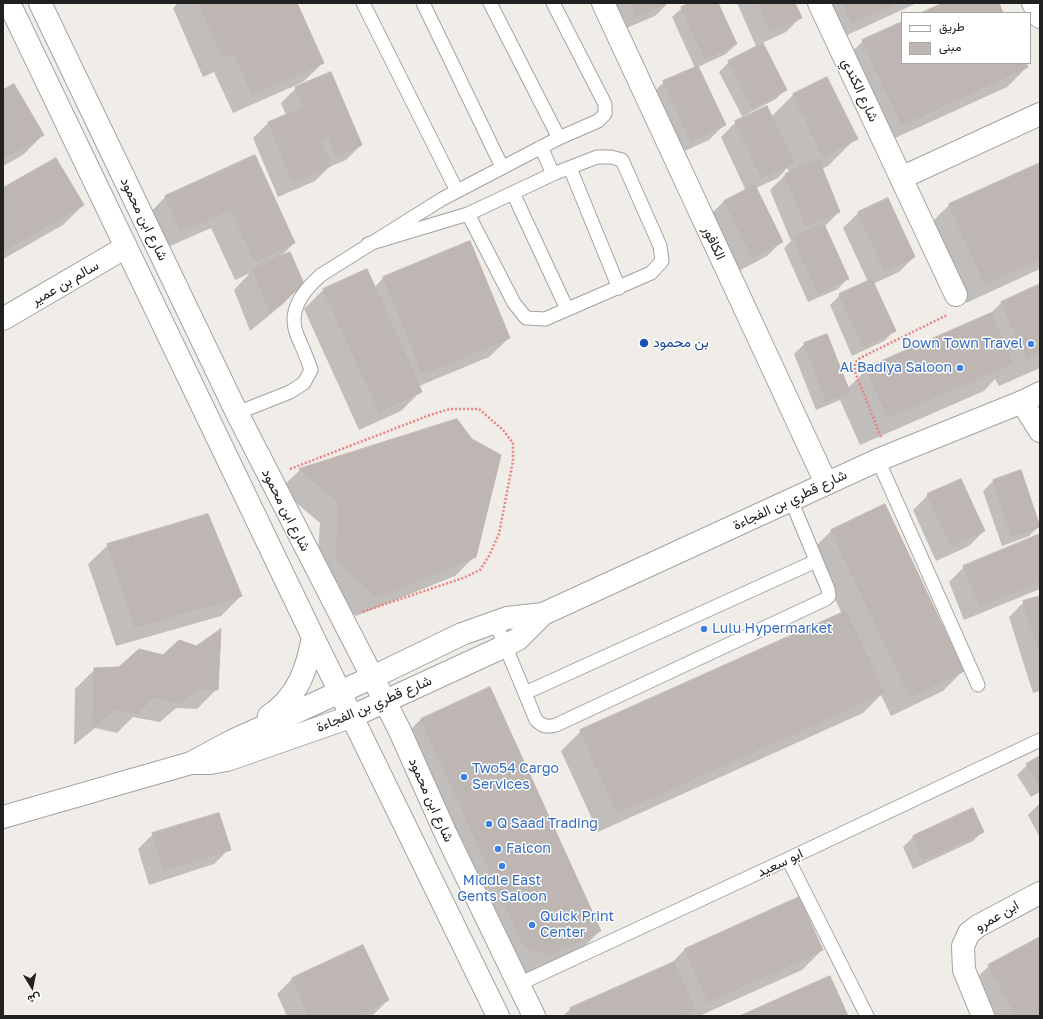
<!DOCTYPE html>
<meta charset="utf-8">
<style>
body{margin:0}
#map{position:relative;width:1043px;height:1019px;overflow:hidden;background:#f0ede9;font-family:"Golos Text",Vazirmatn,sans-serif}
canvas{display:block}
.frame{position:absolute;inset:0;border:4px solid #212121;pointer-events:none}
.legend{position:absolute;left:901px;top:12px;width:130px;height:52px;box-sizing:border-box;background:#fff;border:1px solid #a6a6a6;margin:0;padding:5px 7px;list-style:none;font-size:12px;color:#212121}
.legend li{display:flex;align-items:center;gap:8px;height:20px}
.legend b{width:20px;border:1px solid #a6a6a6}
.north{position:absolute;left:12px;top:967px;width:40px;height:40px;-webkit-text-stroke:3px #fff;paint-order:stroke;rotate:170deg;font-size:11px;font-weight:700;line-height:16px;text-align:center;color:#212121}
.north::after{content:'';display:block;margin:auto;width:14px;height:18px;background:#212121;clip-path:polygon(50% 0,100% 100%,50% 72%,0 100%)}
</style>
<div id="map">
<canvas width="1043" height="1019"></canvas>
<div class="frame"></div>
<ul class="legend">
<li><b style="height:5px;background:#fff"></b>طريق</li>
<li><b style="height:11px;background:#bdb6b2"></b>مبنى</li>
</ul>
<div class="north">ش</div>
</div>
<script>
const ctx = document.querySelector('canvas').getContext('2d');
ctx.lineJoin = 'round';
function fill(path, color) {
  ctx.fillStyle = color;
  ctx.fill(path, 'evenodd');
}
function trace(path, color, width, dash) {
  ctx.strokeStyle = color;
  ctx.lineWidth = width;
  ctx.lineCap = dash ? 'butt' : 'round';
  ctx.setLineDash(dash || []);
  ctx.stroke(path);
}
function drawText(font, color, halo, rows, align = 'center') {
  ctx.font = font + ' "Golos Text",Vazirmatn,sans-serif';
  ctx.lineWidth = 3;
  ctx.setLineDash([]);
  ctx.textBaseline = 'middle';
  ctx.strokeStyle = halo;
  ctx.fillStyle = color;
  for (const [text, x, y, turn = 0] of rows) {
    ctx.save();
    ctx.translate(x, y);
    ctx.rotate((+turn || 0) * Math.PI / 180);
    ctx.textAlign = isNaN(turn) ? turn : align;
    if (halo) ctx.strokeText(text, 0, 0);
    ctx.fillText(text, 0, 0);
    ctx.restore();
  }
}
const shadow = new Path2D(`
 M178,3H296L323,63L303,82L233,113L214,72L203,77L173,8Z
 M611,3H668L655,16L622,30Z
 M692,3H717L736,44L726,54L698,67L724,125L709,140L676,155L649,97L664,82L695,68L672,17L682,8Z
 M737,3H794L801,17L786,32L762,43L786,89L776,99L743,116L744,118L771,117L793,95L827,78L856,138L828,166L822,169L839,212L824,227L847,279L838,289L808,302L784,248L791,241L770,190L785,175L790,173L787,168L778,178L756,188L782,241L767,256L737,272L709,216L724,201L746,191L721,137L736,122L743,118L719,72L729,62L762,45L761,44L756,46Z
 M814,3H917L832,42Z
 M902,23V63H1025L1027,67L1007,87L882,144L843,60L863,41Z
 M296,88L361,145L346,160L329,167L315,181L278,197L253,138L268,123L286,115L281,103Z
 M3,91L43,135L23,155L3,166Z
 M255,156L294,243L278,259L303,284L283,304L250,331L234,290L250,273L235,280L211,228L161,250L146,217L165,197Z
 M1040,164V269L966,303L930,224L949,205Z
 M3,189L83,205L63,225L3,259Z
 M887,199L914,257L899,272L873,284L894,331L884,341L852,356L830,305L840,295L868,282L843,228L858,213Z
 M469,243L509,338L489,357L419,386L421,391L401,411L359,430L304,309L324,289L374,288L383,278Z
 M1040,286V368L999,386L995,379L984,391L860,445L840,400L816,410L794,354L804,344L827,335L848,388L867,369L990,314L1002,302Z
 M471,440L475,556L455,576L356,616L316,579L320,523L280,489L300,470Z
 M1020,472L1039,526L1029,536L1002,546L983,491L993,481Z
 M928,495L984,531L969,546L936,561L913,510Z
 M831,531L963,671L943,691L891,716L881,695L863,713L598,832L561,751L581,731L842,614L812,550Z
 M1040,535V589L964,620L949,582L964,567Z
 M108,545L241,596L221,616L116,646L88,564Z
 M1040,597V691L1033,693L1009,617L1024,602Z
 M196,647L217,689L197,709L176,708L160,722L133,717L117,733L95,728L74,745L75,689L95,669L120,668Z
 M421,719L600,931L580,951L529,974L504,965L401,739Z
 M1040,757V792L1031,797L1017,775L1027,765Z
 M1040,803V838L1028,815Z
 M973,810L983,831L973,841L913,869L903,847L913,837Z
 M153,834L229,849L214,864L149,885L138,849Z
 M799,898L822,950L802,970L699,1016H563L570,1009L669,966L685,949Z
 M1040,938V1016H986L969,985L989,966Z
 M363,946L388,1000L373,1015L287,1016L277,994L292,979Z`);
const building = new Path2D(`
 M199,3H297L324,63L252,94L234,53L223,58Z
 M632,3H668L637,16Z
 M689,3H718L737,44L705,59L681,7Z
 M758,3H795L802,18L771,31Z
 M842,3H896L852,23Z
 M943,3H999L1003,13H921Z
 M902,22V63H1026L1028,67L902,125L862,40Z
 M763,43L787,90L752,108L728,61Z
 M698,66L726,125L691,141L663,81Z
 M331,72L362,145L336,156L328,136L320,140L331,166L293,182L268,122L304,107L295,87Z
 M827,77L858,139L823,156L793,94Z
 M14,84L44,135L3,159V90Z
 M767,106L794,163L762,178L735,121Z
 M255,155L295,243L255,261L231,209L181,231L165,196Z
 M56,158L84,205L3,251V188Z
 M819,160L840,212L806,226L785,174Z
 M1040,163V259L985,284L949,204Z
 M755,185L783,242L752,257L724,201Z
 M888,198L915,257L885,271L858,212Z
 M824,224L849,279L818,293L793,237Z
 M470,241L510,338L423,374L383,277Z
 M290,252L304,284L270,312L253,269Z
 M367,269L422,392L379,411L323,289Z
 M872,279L896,331L863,346L839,294Z
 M1040,284V353L1027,359L1001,302Z
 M991,313L1013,363L888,417L866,368Z
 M827,334L850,392L826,401L804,343Z
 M457,419L472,439L501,455L476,557L376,597L336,559L339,503L299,469Z
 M1021,470L1040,527L1012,536L993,480Z
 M961,479L985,531L951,546L927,494Z
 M885,504L964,671L910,697L831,530Z
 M208,514L242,596L135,627L107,544Z
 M1040,534V581L980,606L963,566Z
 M1040,596V653L1023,601Z
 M846,611L884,693L617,813L580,730Z
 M221,629L218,690L197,688L181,703L154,697L137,714L116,709L93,727L94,668L119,667L139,649L163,655L179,640L196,646Z
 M490,687L601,931L549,955L524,946L421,719Z
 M1040,756V786L1026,764Z
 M973,808L984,832L923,860L913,836Z
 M219,813L231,850L164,870L152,833Z
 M799,897L823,950L708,1002L685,949Z
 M1040,937V1016H1016L988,965Z
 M363,945L389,1000L355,1016H309L292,978Z
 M674,962L695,1010L681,1016H573L570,1008Z
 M830,976L848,1016H740Z`);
const path = new Path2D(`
 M881,437L855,372C854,365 855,362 860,358L947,315
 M290,469L430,415L450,409H479L503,430L513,443V461L499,534L489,556L480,570L463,578L362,612`);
const service = new Path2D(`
 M363,3L457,191
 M423,3L502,167
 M490,3L559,138
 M541,147L553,174
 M570,168L619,288
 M513,193L567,309
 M368,244L468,214L553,174L597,157H611L622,160L660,246L662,261L651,273L545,319L526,318L514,303L468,214
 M237,413L290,392L304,383L311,370C307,357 302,347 297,335C287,310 304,290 321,275L442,199L559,138L598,121L605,114V104L553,3
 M878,460L978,685
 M495,621L536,720C543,727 547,727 556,725L826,599L829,596L828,589L791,500
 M525,693L816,561
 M788,859L867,1016
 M519,984L788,859L1040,740`);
const minor = new Path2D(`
 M603,3L826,483
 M819,3L956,295
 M1033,3L1040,17
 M901,178L1040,114
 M3,319L126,247
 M1022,402L1040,431
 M983,1016L964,970L963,946L969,933L978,926L1040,893`);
const tertiary = new Path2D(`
 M9,3L313,637L498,1016
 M40,3L237,413L399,729L445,832L534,1016
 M269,716C298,697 307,669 313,637
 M191,763L232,741L373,677L462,634L507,618L543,614L878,460L1022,402L1040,393
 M3,817L191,763H210L227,760L353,716L505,646L518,639L543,614`);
const markers = [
 [644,343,5,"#1a4fb4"],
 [1031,344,4,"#3f7fe0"],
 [960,368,4,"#3f7fe0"],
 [704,629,4,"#3f7fe0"],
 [464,777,4,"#3f7fe0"],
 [489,824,4,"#3f7fe0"],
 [498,849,4,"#3f7fe0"],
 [502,866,4,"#3f7fe0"],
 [532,925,4,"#3f7fe0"]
];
const streetNames = [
 ["شارع الكندي",860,90,65],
 ["شارع ابن محمود",144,219,64],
 ["الكافور",714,243,65],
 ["سالم بن عمير",65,283,-30],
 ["شارع قطري بن الفجاءة",790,500,-25],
 ["شارع ابن محمود",286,510,63],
 ["شارع قطري بن الفجاءة",374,704,-23],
 ["شارع ابن محمود",431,800,66],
 ["ابو سعيد",780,863,-25],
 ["ابن عمرو",997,916,-30]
];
const transitNames = [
 ["بن محمود",653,343]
];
const shopNames = [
 ["Down Town Travel",1023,344,"right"],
 ["Al Badiya Saloon",952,368,"right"],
 ["Lulu Hypermarket",712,629],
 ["Two54 Cargo",472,769],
 ["Services",472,785],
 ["Q Saad Trading",497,824],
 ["Falcon",506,849],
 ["Middle East",502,881,"center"],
 ["Gents Saloon",502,897,"center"],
 ["Quick Print",540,917],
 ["Center",540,933]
];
fill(shadow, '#0003');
fill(building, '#bdb6b2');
trace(building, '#c0b4ad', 1);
trace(service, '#a2a2a2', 15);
trace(minor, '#a2a2a2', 24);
trace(tertiary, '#a2a2a2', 24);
trace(path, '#eb827f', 2.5, [2, 2]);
trace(service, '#fff', 13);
trace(minor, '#fff', 22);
trace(tertiary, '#fff', 22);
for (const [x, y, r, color] of markers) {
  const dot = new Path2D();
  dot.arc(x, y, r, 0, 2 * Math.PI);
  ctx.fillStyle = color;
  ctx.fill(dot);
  trace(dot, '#fff', 1.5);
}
drawText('14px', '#212121', '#fff', streetNames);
drawText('14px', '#164399', '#fff', transitNames, 'left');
drawText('14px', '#366cbe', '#fff', shopNames, 'left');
</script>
